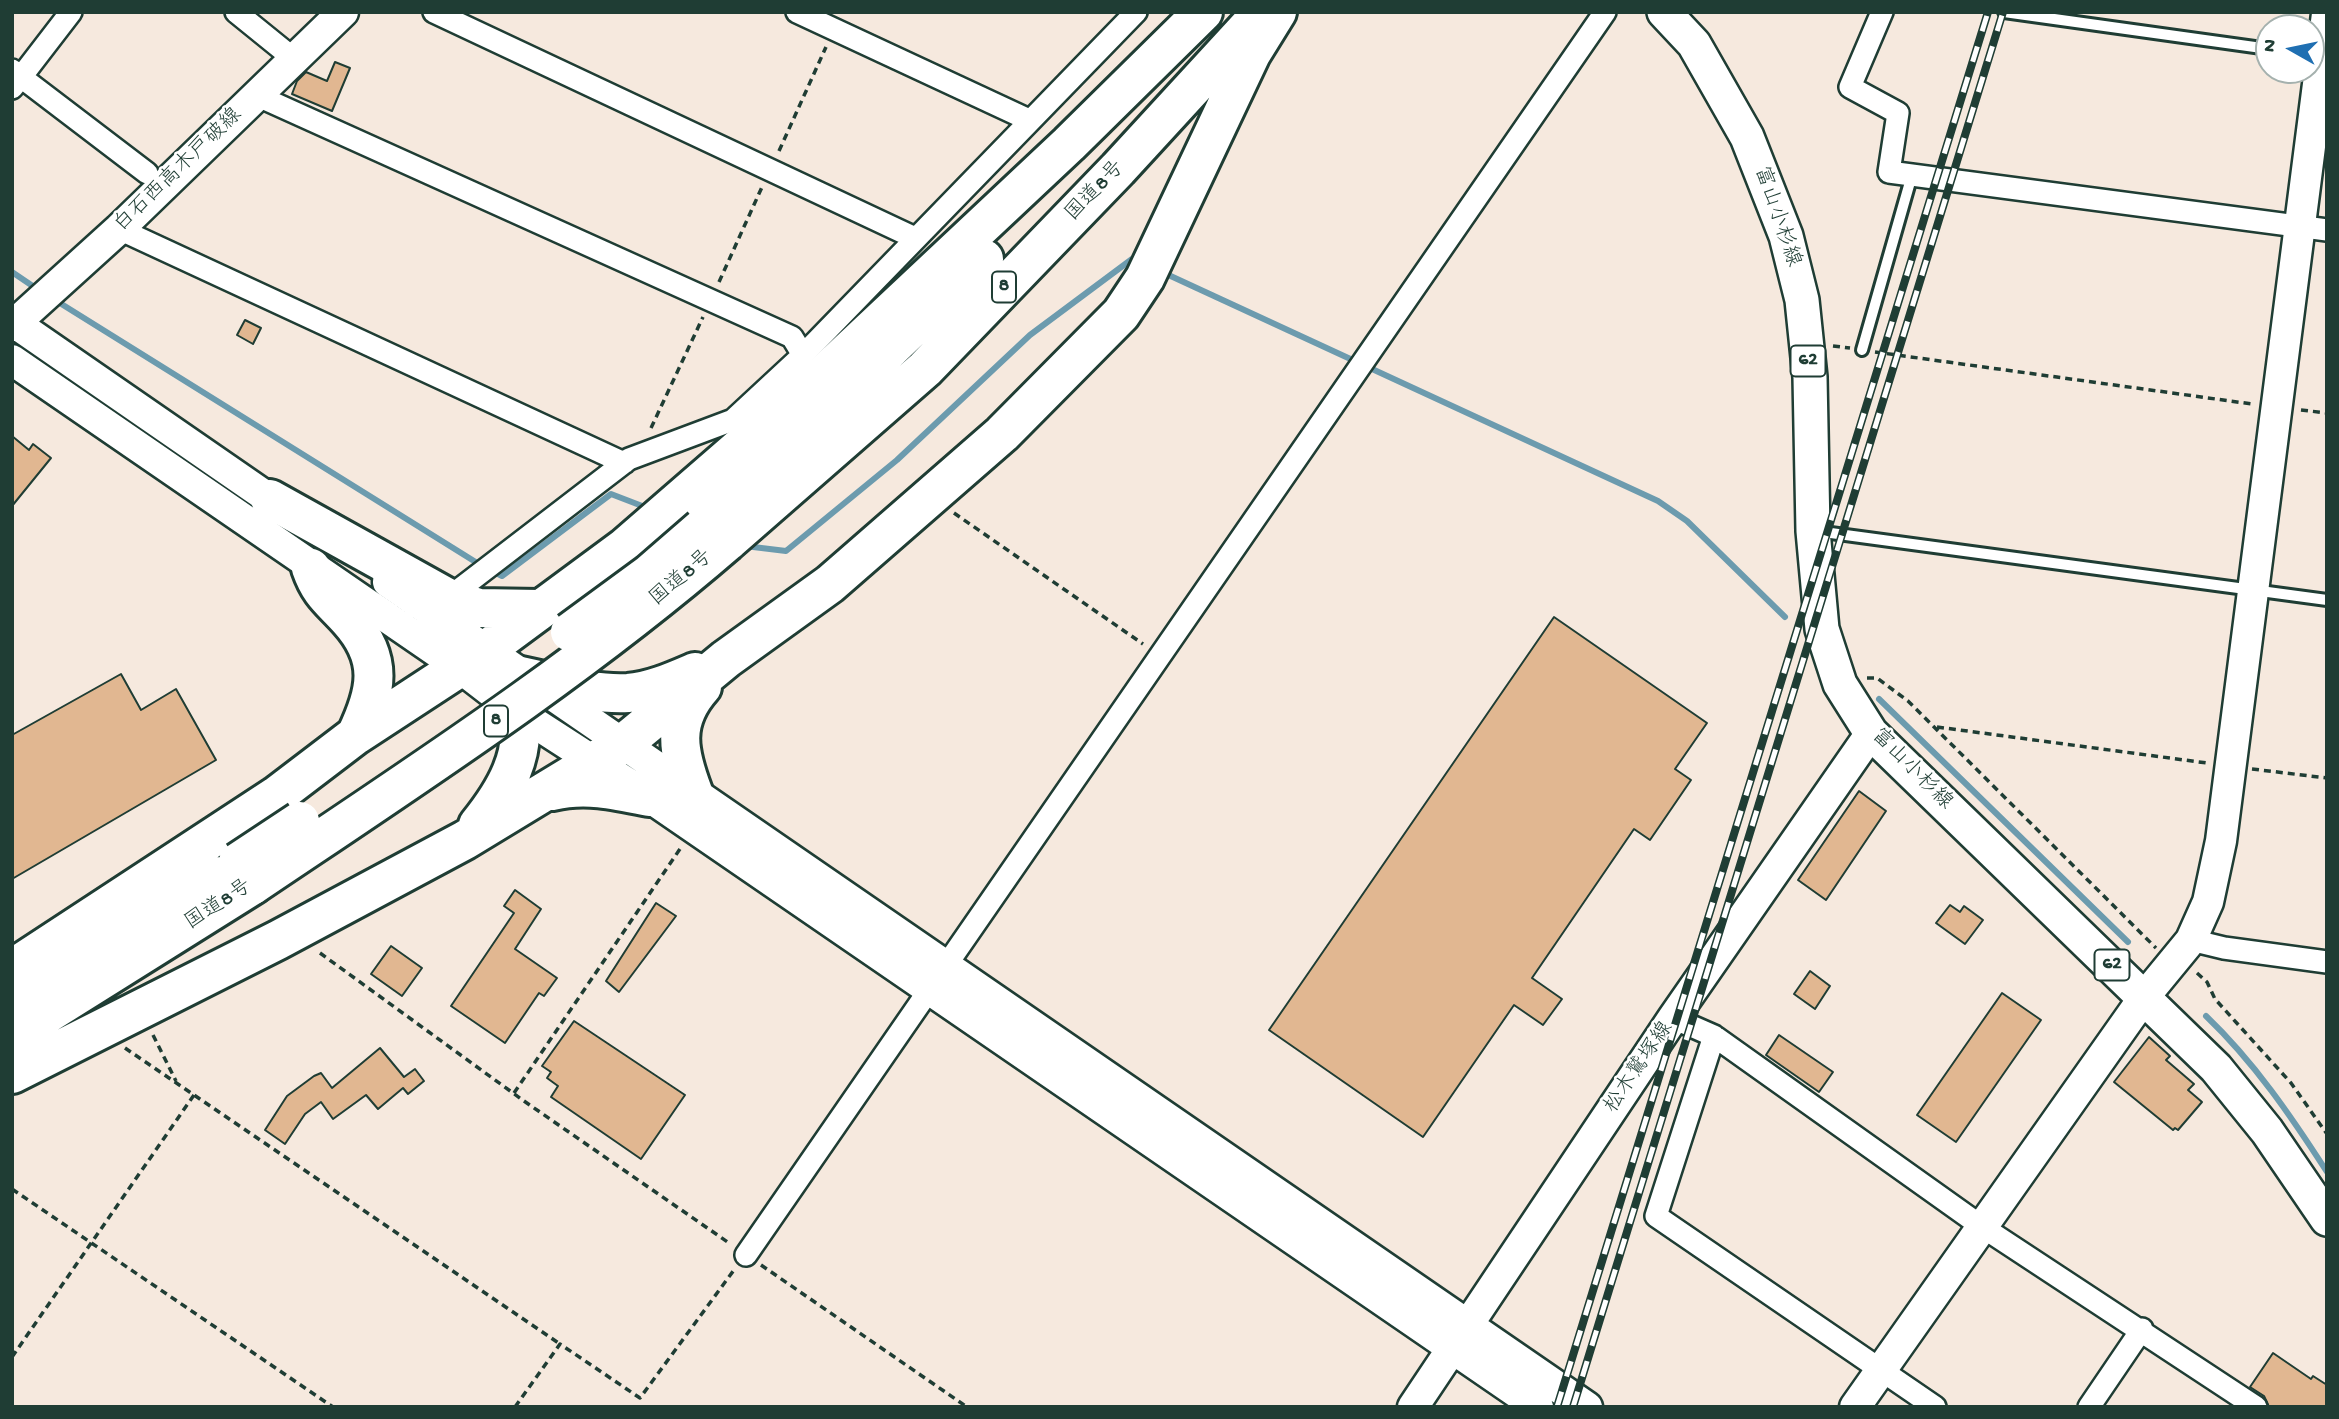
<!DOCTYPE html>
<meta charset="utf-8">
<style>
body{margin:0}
#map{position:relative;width:2339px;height:1419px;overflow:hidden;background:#f6e9de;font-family:"Gochi Hand",sans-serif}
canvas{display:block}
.frame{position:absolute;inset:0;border:14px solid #1f3d34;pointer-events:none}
.north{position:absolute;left:2255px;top:14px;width:70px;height:70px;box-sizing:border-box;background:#fff;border:2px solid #a5b1ae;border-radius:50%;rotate:279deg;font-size:19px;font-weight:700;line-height:28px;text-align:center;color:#1f3d34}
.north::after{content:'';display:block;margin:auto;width:24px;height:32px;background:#1f6fb2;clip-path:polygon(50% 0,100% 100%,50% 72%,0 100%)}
</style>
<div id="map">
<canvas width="2339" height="1419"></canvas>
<div class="frame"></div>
<div class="north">N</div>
</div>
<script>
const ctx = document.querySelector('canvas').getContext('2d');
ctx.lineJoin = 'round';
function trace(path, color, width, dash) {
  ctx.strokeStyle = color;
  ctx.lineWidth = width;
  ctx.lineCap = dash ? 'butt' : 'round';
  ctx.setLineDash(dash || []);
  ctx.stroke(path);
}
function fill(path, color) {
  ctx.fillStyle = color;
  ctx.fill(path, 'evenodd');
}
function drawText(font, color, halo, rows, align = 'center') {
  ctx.font = font + ' "Gochi Hand","Klee One",sans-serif';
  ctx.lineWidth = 5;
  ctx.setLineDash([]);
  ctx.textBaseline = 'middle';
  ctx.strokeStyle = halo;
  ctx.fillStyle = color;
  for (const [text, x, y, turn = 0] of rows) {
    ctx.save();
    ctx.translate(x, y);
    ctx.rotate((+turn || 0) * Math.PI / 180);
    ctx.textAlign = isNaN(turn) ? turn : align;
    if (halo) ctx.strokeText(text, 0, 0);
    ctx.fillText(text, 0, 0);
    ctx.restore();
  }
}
const stream = new Path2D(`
 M12,272L40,291
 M1162,272L1658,501L1687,521L1785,617
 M55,300L482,566
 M745,546L786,551L897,460L1030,335L1132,259L1139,262
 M492,571L502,576L611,494L650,509
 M1879,699L2128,942
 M2206,1016C2254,1062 2291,1116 2327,1172`);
const building = new Path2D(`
 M335,62L350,68L332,111L292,94L297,81L306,72L327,81Z
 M245,320L261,328L253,344L237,335Z
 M12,436L29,450L33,444L51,458L12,506Z
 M1554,617L1707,723L1675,769L1691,780L1650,840L1634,829L1532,978L1562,999L1543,1025L1514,1005L1423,1137L1269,1030Z
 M121,674L141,710L176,689L216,760L12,879V735Z
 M1859,791L1886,811L1826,900L1798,880Z
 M515,890L541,909L515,949L557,978L544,996L539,993L505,1043L451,1006L514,913L504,906Z
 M656,903L676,916L619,992L606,981Z
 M1950,905L1960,912L1964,906L1983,920L1965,944L1936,923Z
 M391,946L422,968L402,996L371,974Z
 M1810,971L1830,986L1815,1009L1794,994Z
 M2002,993L2041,1020L1956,1142L1917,1115Z
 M574,1021L685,1095L641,1159L551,1097L558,1086L547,1078L551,1072L542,1066Z
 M1779,1035L1833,1072L1819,1092L1766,1055Z
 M2149,1037L2170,1056L2166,1060L2194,1084L2188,1090L2202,1102L2178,1130L2175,1128L2173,1130L2114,1082Z
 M380,1048L404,1077L415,1069L424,1081L408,1094L403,1088L378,1109L366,1095L333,1119L321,1102L305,1114L285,1144L265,1130L287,1096L314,1076L321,1073L332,1088Z
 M2273,1353L2311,1379L2313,1376L2327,1385V1407H2269L2264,1396L2250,1387Z`);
const path = new Path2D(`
 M779,151L826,47
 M719,282L762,187
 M1833,346L1850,348
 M1875,352L2252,404
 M2301,410L2327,413
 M651,428L703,317
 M954,513L1143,644
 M1867,678H1877L1908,701L2156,948
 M1937,727L2207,763
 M2252,769L2327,778
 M320,953L524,1101L729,1243
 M2197,973L2207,982L2215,999L2291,1083L2327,1134
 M153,1035L176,1081
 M125,1048L560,1344
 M514,1093L682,846
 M12,1189L333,1407
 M761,1265L967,1407
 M12,1357L194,1095
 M515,1407L560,1344L640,1398L734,1270`);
const lane = new Path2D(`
 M2004,12L2269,49
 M1862,350L1912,175
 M1816,531L2327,600`);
const street = new Path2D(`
 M236,12L294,59
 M434,12L915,238
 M797,12L1029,120
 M1882,12L1850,87L1898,113L1889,172L2327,230
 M12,70L21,77L71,12
 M12,88L21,77L147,173
 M258,96L792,337L803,355
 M119,229L624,463
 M448,598L629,459L733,420L803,355L1136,12
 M2191,940L2224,948L2327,962
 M1673,1018L1714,1036L1981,1226L2256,1407
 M1714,1036L1656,1216L1935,1407
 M746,1255L1605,12
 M2089,1407L2142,1329`);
const secondary = new Path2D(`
 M12,321L287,511
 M12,326L119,229L343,12
 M12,360L459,667L516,711L649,797L1538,1407
 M388,582L1587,1407
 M1413,1407L1673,1018L1871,733
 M1855,1407L2145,996L2191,940L2208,902L2221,841L2327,14`);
const primary = new Path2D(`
 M1664,12L1694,44L1747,137L1786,236L1802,300L1810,377L1813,531L1822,629L1840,684L1871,733L2216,1068L2267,1131L2327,1219`);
const highway = new Path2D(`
 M270,499L448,598L479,608L539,609
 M709,522L984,259
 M727,542L925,369L1118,169L1253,22
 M311,568C320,594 331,600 349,620C384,659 377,691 356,735
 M521,676C555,683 593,695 628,693C652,691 674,681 695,672
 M552,791C585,783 616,790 649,797
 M693,792C678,752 671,722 702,687
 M478,825C503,794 530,752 516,710C512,699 505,689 501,680
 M12,969L276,796L356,735L486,650L624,548L821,377L1069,144L1203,12
 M12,1000L217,876
 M12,1036L253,885
 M12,1074L278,940L465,840L623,744L726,659L830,584L1002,434L1121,314L1145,278L1251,54L1277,12`);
const rail = new Path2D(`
 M1557,1407L1988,12
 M1573,1407L2003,12`);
const highwayBridge = new Path2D(`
 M570,632L649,574L702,528
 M238,862L300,821
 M253,885C415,776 579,670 727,542`);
const shields = [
 [1004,287,24],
 [1808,361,35],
 [496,721,24],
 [2112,965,35]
];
const shieldNames = [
 ["8",1004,287],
 ["62",1808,361],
 ["8",496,721],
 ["62",2112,965]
];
const streetNames = [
 ["白石西高木戸破線",179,171,-44],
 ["国道8号",1096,192,-46],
 ["富山小杉線",1776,217,71],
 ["国道8号",682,579,-40],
 ["富山小杉線",1911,770,45],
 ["国道8号",219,906,-33],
 ["松木鷲塚線",1640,1068,-56]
];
trace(stream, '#6c9bae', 6);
fill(building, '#e1b791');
trace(building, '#1f3d34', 2);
trace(lane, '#1f3d34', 16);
trace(street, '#1f3d34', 26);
trace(secondary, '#1f3d34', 35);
trace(primary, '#1f3d34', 38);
trace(highway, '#1f3d34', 44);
trace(path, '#1f3d34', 3.5, [7, 5]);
trace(lane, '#fff', 10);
trace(street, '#fff', 21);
trace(secondary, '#fff', 30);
trace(primary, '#fff', 33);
trace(highway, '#fff', 38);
trace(rail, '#1f3d34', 8);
trace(rail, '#fff', 5, [16]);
trace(highwayBridge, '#1f3d34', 44, []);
trace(highwayBridge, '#fff', 38);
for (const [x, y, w] of shields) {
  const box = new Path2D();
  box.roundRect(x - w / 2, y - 15.5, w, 31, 5);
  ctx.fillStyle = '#fff';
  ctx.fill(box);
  trace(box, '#1f3d34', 2);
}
drawText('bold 19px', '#1f3d34', null, shieldNames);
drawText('21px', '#1f3d34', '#fff', streetNames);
</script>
